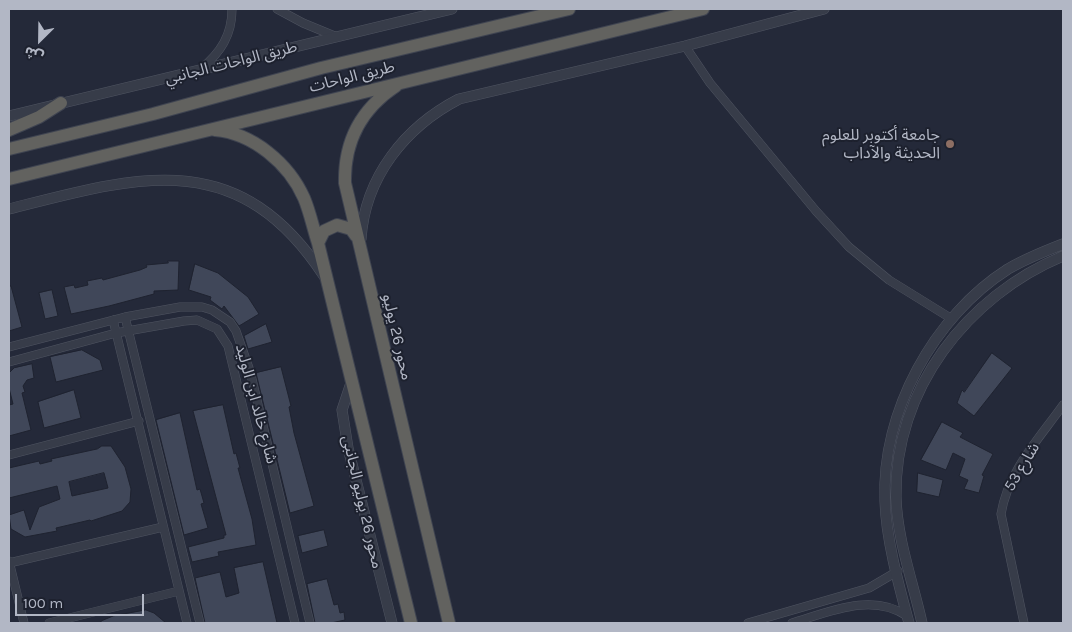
<!DOCTYPE html>
<meta charset="utf-8">
<style>
body{margin:0}
#map{position:relative;width:1072px;height:632px;overflow:hidden;background:#242939;font-family:Karla,"Noto Sans Arabic",sans-serif}
canvas{display:block}
.frame{position:absolute;inset:0;border:10px solid #b2b7c5;pointer-events:none}
.north{position:absolute;left:15px;top:15px;width:50px;height:50px;-webkit-text-stroke:4px #1d212e;paint-order:stroke;rotate:203deg;font-size:14px;font-weight:700;line-height:20px;text-align:center;color:#b2b7c5}
.north::after{content:'';display:block;margin:auto;width:18px;height:22px;background:#b2b7c5;clip-path:polygon(50% 0,100% 100%,50% 72%,0 100%)}
.scale{position:absolute;left:15px;top:594px;width:129px;height:22px;box-sizing:border-box;border:2px solid #b2b7c5;border-top:0;padding-left:6px;font-size:15px;line-height:18px;white-space:nowrap;color:#b2b7c5;-webkit-text-stroke:4px #1d212e;paint-order:stroke}
</style>
<div id="map">
<canvas width="1072" height="632"></canvas>
<div class="frame"></div>
<div class="north">ش</div>
<div class="scale">100 m</div>
</div>
<script>
const ctx = document.querySelector('canvas').getContext('2d');
ctx.lineJoin = 'round';
function fill(path, color) {
  ctx.fillStyle = color;
  ctx.fill(path, 'evenodd');
}
function trace(path, color, width, dash) {
  ctx.strokeStyle = color;
  ctx.lineWidth = width;
  ctx.lineCap = dash ? 'butt' : 'round';
  ctx.setLineDash(dash || []);
  ctx.stroke(path);
}
function drawText(font, color, halo, rows, align = 'center') {
  ctx.font = font + ' Karla,"Noto Sans Arabic",sans-serif';
  ctx.lineWidth = 4;
  ctx.setLineDash([]);
  ctx.textBaseline = 'middle';
  ctx.strokeStyle = halo;
  ctx.fillStyle = color;
  for (const [text, x, y, turn = 0] of rows) {
    ctx.save();
    ctx.translate(x, y);
    ctx.rotate((+turn || 0) * Math.PI / 180);
    ctx.textAlign = isNaN(turn) ? turn : align;
    if (halo) ctx.strokeText(text, 0, 0);
    ctx.fillText(text, 0, 0);
    ctx.restore();
  }
}
const building = new Path2D(`
 M168,261H179L178,290L154,291V294L109,306L71,314L64,287L74,285L75,288L88,285L87,281L102,278L103,280L140,270L147,267L146,265L168,263Z
 M195,264L218,273L248,297L259,314L239,326L224,306L222,309L210,300L211,297L189,290Z
 M9,286H11L22,327L9,331Z
 M52,290L58,316L45,319L39,293Z
 M266,324L272,342L248,349L244,336Z
 M82,350L100,360L103,370L56,382L50,357Z
 M992,353L1012,368L974,416L957,403L962,390L964,392Z
 M32,364L34,378L27,380L23,386L25,392L22,393L31,430L9,436V405L13,404L9,388V373L14,368Z
 M281,367L291,406L289,407L294,433L314,506L290,513L256,373Z
 M74,390L81,418L44,428L38,402Z
 M223,405L234,454L236,453L240,468H238L252,519L256,545L218,552L219,556L192,562L188,547L224,538V535H226L193,411Z
 M180,413L197,490L200,489L204,503L201,504L208,528L184,535L156,420Z
 M942,422L963,433L960,437L993,454L982,475L984,476L979,493L964,489L968,480L959,476L965,459L953,453L946,470L921,460Z
 M102,446H111L125,467L131,489L130,502L122,511L91,521L90,520L56,528L57,531L25,537L11,529L9,515L24,510L30,530L39,507L60,499L57,486L9,498V468L39,461L40,464L52,461L51,459L97,449ZM104,473L108,488L72,496L69,482Z
 M918,473L943,480L939,497L917,492Z
 M324,530L328,546L302,553L298,536Z
 M263,562L277,623H205L195,578L220,572L226,597L239,593L234,568Z
 M327,579L334,605L338,604L340,613L344,612L345,620L331,623H315L307,584Z
 M146,610L154,613L166,623H101V621L113,616Z`);
const minor = new Path2D(`
 M277,9L303,23L337,37
 M685,46L710,83L816,211L849,247L889,280L952,319
 M201,69C221,52 232,35 232,9
 M125,317L200,623
 M113,320L187,623
 M9,347L125,317L180,307H202L212,310L230,322L236,331L250,371L310,623
 M9,362L116,333L184,321L197,320L217,329L228,346L295,623
 M9,455L139,421
 M9,561L24,623
 M9,563L163,527
 M49,623L179,591
 M748,623L869,588L898,571
 M792,623C829,612 872,592 907,616
 M1024,623L1001,514C1008,471 1038,440 1063,405`);
const tertiary = new Path2D(`
 M9,116L452,9
 M9,209C138,176 238,145 324,276
 M361,239C365,177 405,127 459,99L685,46L824,9
 M352,380L342,410L348,448L392,623
 M909,623C899,586 886,539 885,501C881,412 934,316 1008,269C1025,259 1045,251 1063,244
 M922,623C913,582 897,539 896,497C894,390 967,296 1063,256`);
const trunk = new Path2D(`
 M396,86C361,109 344,142 345,183L449,623
 M9,130L39,117L61,103
 M215,130C253,133 289,164 304,198C310,212 313,228 318,243L411,623
 M9,149L153,114L321,68L569,9
 M9,179L703,9
 M318,243L324,231L337,225L351,229L356,236`);
const markers = [
 [950,144,5,"#8d6e63"]
];
const streetNames = [
 ["طريق الواحات الجانبي",231,63,-14],
 ["طريق الواحات",352,77,-14],
 ["محور 26 يوليو",397,337,77],
 ["شارع خالد ابن الوليد",256,404,75],
 ["شارع 53",1022,467,-59],
 ["محور 26 يوليو الجانبى",362,502,77]
];
const poiNames = [
 ["جامعة أكتوبر للعلوم",940,135],
 ["الحديثة والآداب",940,153]
];
fill(building, '#404759');
trace(building, '#1f2330', 1);
trace(minor, '#4f5461', 9);
trace(tertiary, '#4f5461', 11);
trace(trunk, '#3f4451', 14);
trace(minor, '#373c49', 8);
trace(tertiary, '#373c49', 10);
trace(trunk, '#62625f', 12);
for (const [x, y, r, color] of markers) {
  const dot = new Path2D();
  dot.arc(x, y, r, 0, 2 * Math.PI);
  ctx.fillStyle = color;
  ctx.fill(dot);
  trace(dot, '#1d212e', 2);
}
drawText('16px', '#b2b7c5', '#1d212e', streetNames);
drawText('16px', '#b2b7c5', '#1d212e', poiNames, 'right');
</script>
